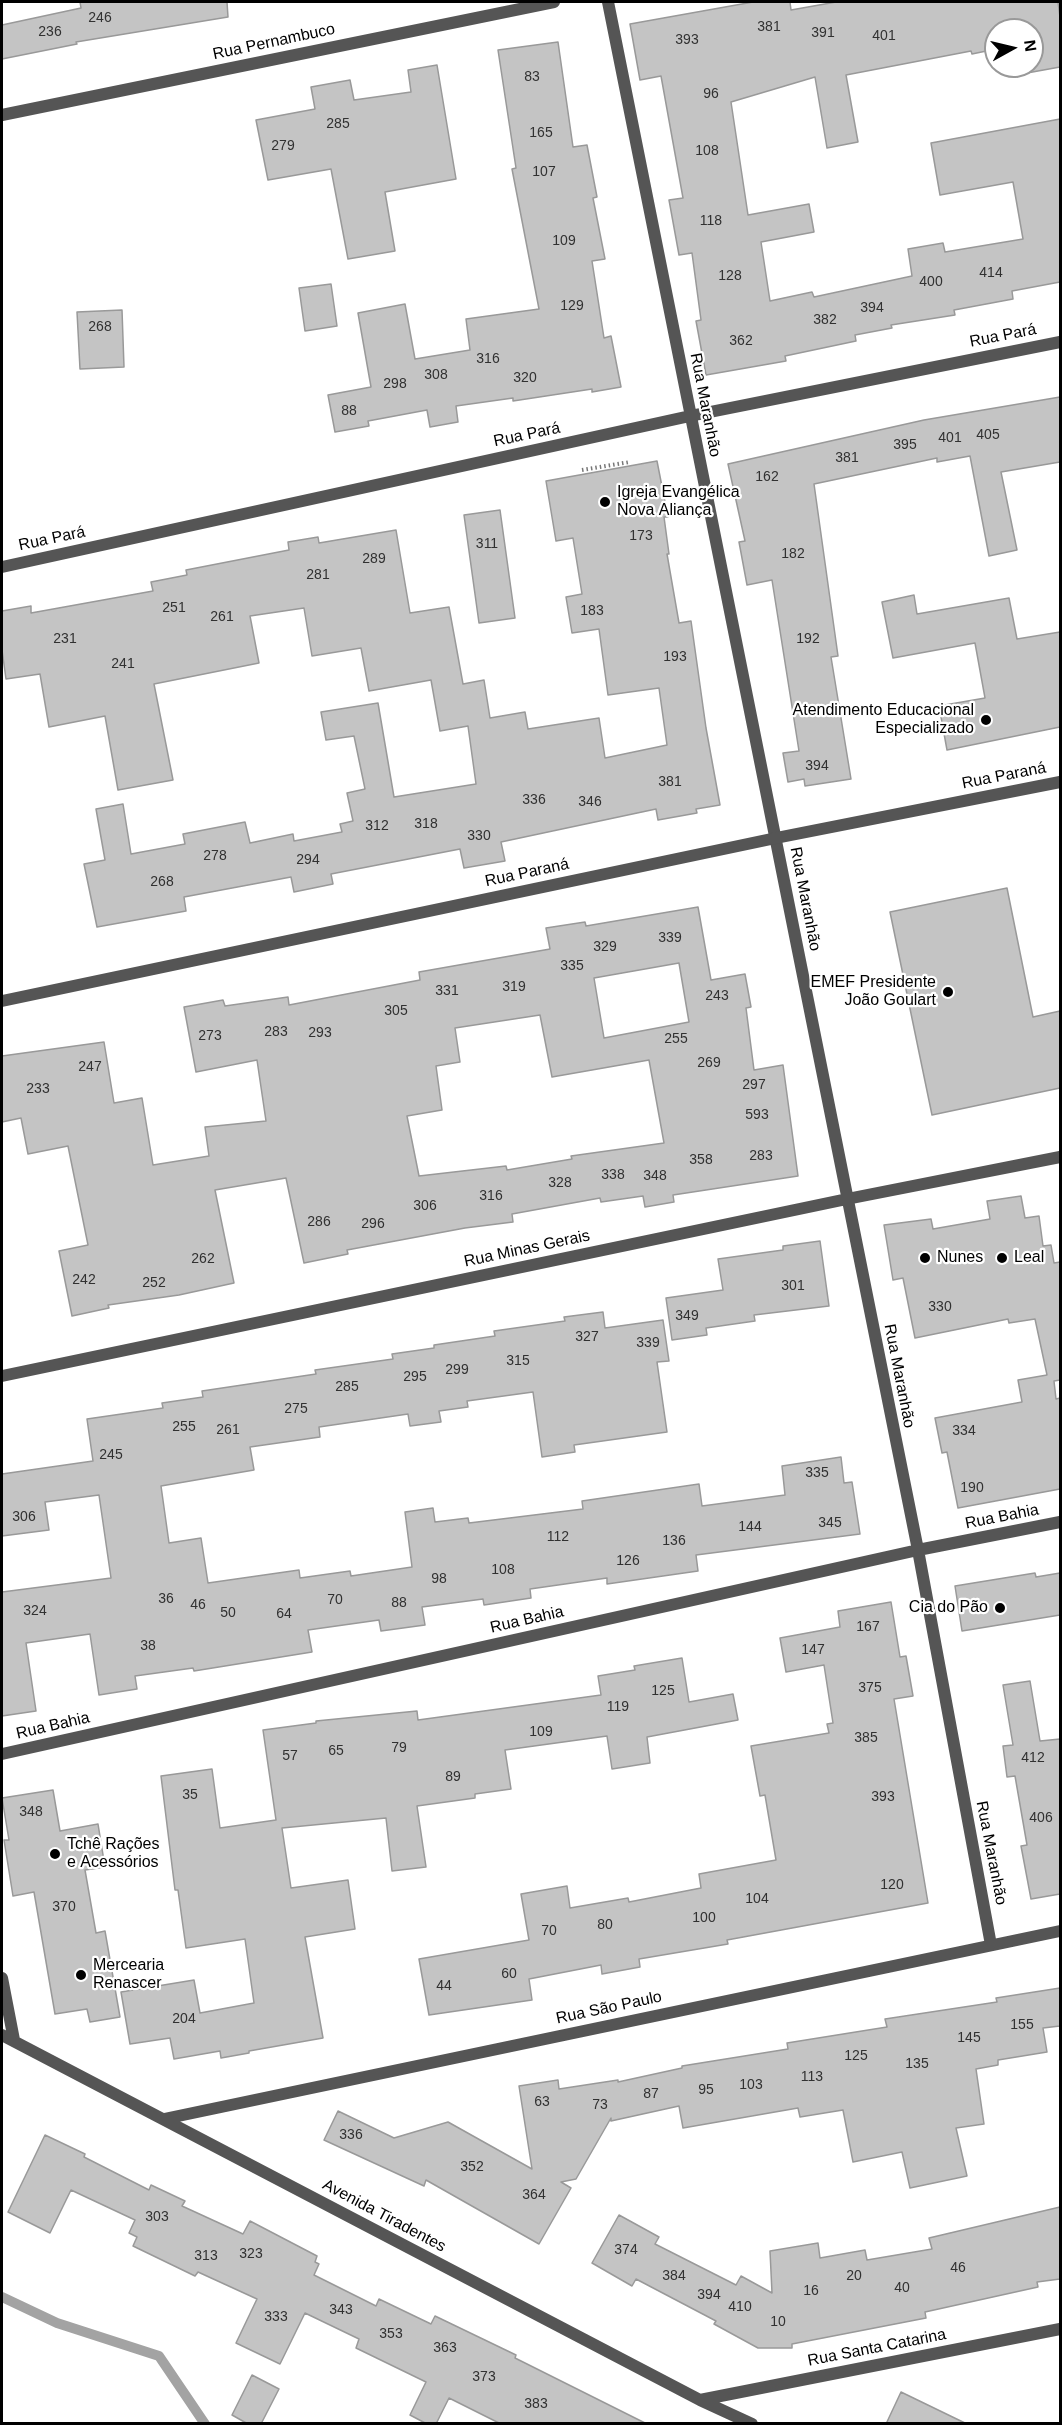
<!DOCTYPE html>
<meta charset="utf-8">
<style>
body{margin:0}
#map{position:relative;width:1062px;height:2425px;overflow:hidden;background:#fff;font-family:Helvetica,sans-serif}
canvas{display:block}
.frame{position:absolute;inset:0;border:3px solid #000;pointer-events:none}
.north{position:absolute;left:984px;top:18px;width:60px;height:60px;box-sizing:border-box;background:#fff;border:2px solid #999;border-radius:50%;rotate:82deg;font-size:16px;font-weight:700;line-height:24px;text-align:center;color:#000}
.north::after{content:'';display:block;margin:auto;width:21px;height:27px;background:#000;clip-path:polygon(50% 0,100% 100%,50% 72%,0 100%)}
</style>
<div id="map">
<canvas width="1062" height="2425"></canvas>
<div class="frame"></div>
<div class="north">N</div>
</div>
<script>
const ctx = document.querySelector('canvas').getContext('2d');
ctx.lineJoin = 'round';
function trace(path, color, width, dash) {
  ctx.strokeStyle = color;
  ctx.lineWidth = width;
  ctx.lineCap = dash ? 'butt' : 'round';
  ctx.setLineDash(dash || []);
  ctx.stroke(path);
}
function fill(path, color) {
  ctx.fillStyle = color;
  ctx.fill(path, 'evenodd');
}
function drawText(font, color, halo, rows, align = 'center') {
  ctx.font = font + ' Helvetica,sans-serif';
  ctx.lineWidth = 4.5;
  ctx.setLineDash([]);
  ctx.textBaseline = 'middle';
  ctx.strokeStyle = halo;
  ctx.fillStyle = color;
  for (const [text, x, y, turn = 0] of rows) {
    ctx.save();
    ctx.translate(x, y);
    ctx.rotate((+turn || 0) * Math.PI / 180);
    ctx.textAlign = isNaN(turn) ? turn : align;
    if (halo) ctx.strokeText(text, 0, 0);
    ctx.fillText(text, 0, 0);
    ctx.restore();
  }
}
const stream = new Path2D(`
 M2,2297L57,2323L159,2356L205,2424`);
const building = new Path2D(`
 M80,2H227L228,17L76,42L77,44L2,59V25L81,8Z
 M753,2H790L791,10L836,2H1058L1060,17V67L1027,73L1026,66H1032V30H996V49L972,54L971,51L846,75L858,142L827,148L815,77L731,102L748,215L809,204L814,232L761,242L770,301L812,292L814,297L912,276L908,249L943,243L945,252L1023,239L1013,182L940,195L931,143L1060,119V282L1012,291L1013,299L954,310L955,315L891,325L892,328L855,335L856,341L785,356L786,361L706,375L696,321L701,320L692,253L679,255L669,200L683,198L661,76L640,80L630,24Z
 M558,42L573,147L587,145L597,197L593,198L605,259L592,261L604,338L611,336L621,387L592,392V389L513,401V398L456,406L458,422L430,427L427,410L368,421L369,426L335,432L328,395L371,387L358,313L405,304L415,359L470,350L466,319L539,309L512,169L516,168L498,50Z
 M437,65L456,179L385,192L395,251L348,259L331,169L268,180L256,120L315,109L311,87L350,80L354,100L411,92L408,70Z
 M331,284L337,326L305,331L299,288Z
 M122,310L124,367L80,369L77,312Z
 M1060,397V462L1001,472L1017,550L989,556L970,456L937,462V458L814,484L838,656L831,657L851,779L805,786L804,779L788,782L783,753L799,751L772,580L747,585L739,542L745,541L728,464L924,420Z
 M657,461L668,517H664L669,554H667L679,623L691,621L706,728L720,805L696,809L697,813L658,820L656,809L501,842L505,861L464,868L460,849L331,874L333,884L294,892L291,877L184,897L186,911L97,927L84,864L105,860L96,809L123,804L131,854L185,844L183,834L245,822L250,843L293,834L294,841L342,832L340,824L353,821L347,793L365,789L354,736L326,740L321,712L378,703L394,797L476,784L468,726L440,731L431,680L369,691L361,648L312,656L304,608L250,616L259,663L154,684L173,780L118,790L105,716L49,727L40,674L6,679L2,650V611L31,606V613L153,591L151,582L187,575L186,570L289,550L288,542L318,537L319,543L396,530L410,613L449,607L463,684L484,680L490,718L525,712L528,729L599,718L605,758L667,745L659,688L608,695L599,629L572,633L566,597L582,594L573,538L556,541L546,481Z
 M500,510L515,618L479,623L464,515Z
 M914,595L917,614L1009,598L1017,639L1060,632V727L947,750L939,706L985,698L975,643L893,658L882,602Z
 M1007,888L1033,1017L1060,1011V1088L932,1115L890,912Z
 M698,907L711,980L745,974L751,1007L746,1008L754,1070L783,1065L798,1176L673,1195L674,1202L645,1207L643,1196L601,1202L600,1198L512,1214L513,1222L465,1228L347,1250L348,1254L304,1263L286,1178L215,1190L234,1283L179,1295L108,1305L109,1308L72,1316L59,1251L88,1245L68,1146L28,1154L21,1118L2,1122V1056L104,1042L114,1103L142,1098L153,1165L209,1156L205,1127L266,1121L257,1060L196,1072L184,1007L223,1000L225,1006L288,997L289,1005L420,980L419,972L550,949L546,928L585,922L586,926ZM679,963L689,1022L604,1038L594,978ZM540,1015L552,1077L649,1060L664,1143L571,1156L572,1159L507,1170L506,1166L419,1176L407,1116L442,1110L436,1066L460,1062L455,1028Z
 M1021,1196L1025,1218L1039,1216L1043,1246L1051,1245L1054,1263L1060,1262V1380L1054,1381L1056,1399L1060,1398V1489L958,1508L947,1452L942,1453L935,1418L1022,1402L1018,1380L1047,1375L1035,1319L1009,1323L1008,1319L915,1338L903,1278L893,1280L884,1225L931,1219L933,1229L990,1219L987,1201Z
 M820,1241L829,1306L754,1315L755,1321L706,1328L707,1335L672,1340L666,1298L723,1290L718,1259L783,1250V1246Z
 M603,1312L605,1328L663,1320L669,1361L657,1362L667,1432L574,1445L575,1452L542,1457L533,1392L467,1401L468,1407L439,1411L441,1422L410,1426L408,1414L319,1427L320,1437L250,1447L254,1470L161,1486L169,1543L201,1538L208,1583L299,1570L300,1578L350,1571L351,1576L412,1567L405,1512L433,1508L435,1522L468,1518L469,1523L583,1509L582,1501L699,1484L702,1506L785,1495L782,1466L841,1457L844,1483L852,1482L860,1534L696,1555L698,1571L607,1584V1578L530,1589L531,1598L484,1605L483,1599L422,1607L425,1625L381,1631L379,1620L308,1630L312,1652L194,1671L193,1668L135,1676L137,1689L99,1695L90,1634L26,1643L36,1711L2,1716V1592L111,1578L99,1495L45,1502L49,1530L2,1536V1474L93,1461L87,1419L163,1408L162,1403L203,1397L202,1391L316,1374L315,1370L393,1359L392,1354L434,1348V1345L495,1336L494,1331L565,1321L564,1317Z
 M1035,1573L1036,1577L1060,1573V1615L962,1631L955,1586Z
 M891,1602L900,1657L906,1656L913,1696L894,1699L928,1903L727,1940L728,1944L639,1959L640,1967L602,1974L601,1965L529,1979L532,2000L429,2015L419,1959L529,1940L521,1894L567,1886L570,1908L628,1898L629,1902L701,1888L699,1874L776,1860L765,1795L760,1796L751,1746L829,1733L827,1724L833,1723L824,1665L786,1672L780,1638L840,1627L838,1611Z
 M682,1658L689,1702L733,1694L738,1720L647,1737L650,1763L612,1769L607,1736L505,1750L511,1789L475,1794V1798L417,1806L426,1867L392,1871L386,1818L282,1828L291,1888L348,1880L355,1929L305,1937L323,2038L249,2051V2053L221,2058L220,2051L174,2059L170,2038L130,2044L121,1992L194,1980L200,2013L254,2003L245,1939L186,1948L178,1890H175L161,1776L212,1769L220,1828L276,1820L263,1730L316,1723V1721L417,1711L418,1720L601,1695L598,1676L635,1670L634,1666Z
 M1030,1681L1040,1741L1060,1739V1894L1031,1899L1021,1846L1027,1845L1015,1776L1007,1777L1003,1746L1013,1745L1003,1685Z
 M53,1790L60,1831L98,1824L105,1867L85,1870L96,1933L105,1931L120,2017L90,2022L87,2009L55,2014L34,1892L13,1896L4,1840H9L2,1798Z
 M1060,1988V2026L1043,2028L1047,2052L998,2060V2065L976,2069L984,2124L956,2128L967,2176L910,2188L902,2152L853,2162L843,2110L800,2117L798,2108L683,2128L679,2106L611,2121V2118L576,2179L561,2182L571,2188L539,2244L426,2180L424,2186L324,2140L338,2111L394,2138L448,2122L532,2169L519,2086L558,2080L559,2089L618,2080V2082L682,2068V2066L788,2049L787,2043L887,2027L885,2019L997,2002L996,1998Z
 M45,2135L85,2154L84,2157L149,2190L151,2185L185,2201L182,2206L243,2234L250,2221L317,2256L315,2262L319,2264L314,2275L376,2306L379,2299L431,2324L435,2316L516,2355L515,2358L647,2424H501L449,2398L436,2424H427L410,2415L426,2382L356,2348L359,2339L305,2313L280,2364L236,2343L257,2299L198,2272L195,2276L133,2246L137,2237L129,2233L135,2220L71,2190L50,2233L8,2212Z
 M1060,2207V2279L1037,2282L1038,2287L925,2312L926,2318L792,2344V2348H758L714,2324L716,2321L636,2279L632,2286L592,2263L619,2215L659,2237L655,2244L736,2285L741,2276L772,2293L770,2251L818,2243L820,2258L865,2250L867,2260L932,2249L929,2238Z
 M252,2375L279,2389L261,2424H248L232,2415Z
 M901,2392L967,2424H886Z`);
const path = new Path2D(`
 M582,470L630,462`);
const minor = new Path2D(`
 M608,2L918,1550L991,1945
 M2,115L554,2
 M2,567L690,416L1060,342
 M2,1376L847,1199L1060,1157
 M2,1754L918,1550L1060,1522
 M2,1978L14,2040
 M2,2035L700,2400L752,2424
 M164,2119L1060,1931
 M700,2400L1060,2329`);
const tertiary = new Path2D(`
 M2,1001L776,838L1060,782`);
const markers = [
 [605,502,6,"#000"],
 [986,720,6,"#000"],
 [948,992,6,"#000"],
 [925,1258,6,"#000"],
 [1002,1258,6,"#000"],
 [1000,1608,6,"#000"],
 [55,1854,6,"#000"],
 [81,1975,6,"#000"]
];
const numberNames = [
 ["246",100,18],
 ["381",769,27],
 ["236",50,32],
 ["391",823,33],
 ["401",884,36],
 ["393",687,40],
 ["83",532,77],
 ["96",711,94],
 ["285",338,124],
 ["165",541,133],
 ["279",283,146],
 ["108",707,151],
 ["107",544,172],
 ["118",711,221],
 ["109",564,241],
 ["414",991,273],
 ["128",730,276],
 ["400",931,282],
 ["129",572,306],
 ["394",872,308],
 ["382",825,320],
 ["268",100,327],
 ["362",741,341],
 ["316",488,359],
 ["308",436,375],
 ["320",525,378],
 ["298",395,384],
 ["88",349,411],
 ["405",988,435],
 ["401",950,438],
 ["395",905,445],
 ["381",847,458],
 ["162",767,477],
 ["173",641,536],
 ["311",487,544],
 ["182",793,554],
 ["289",374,559],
 ["281",318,575],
 ["251",174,608],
 ["183",592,611],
 ["261",222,617],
 ["231",65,639],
 ["192",808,639],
 ["193",675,657],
 ["241",123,664],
 ["394",817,766],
 ["381",670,782],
 ["336",534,800],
 ["346",590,802],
 ["318",426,824],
 ["312",377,826],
 ["330",479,836],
 ["278",215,856],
 ["294",308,860],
 ["268",162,882],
 ["339",670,938],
 ["329",605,947],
 ["335",572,966],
 ["319",514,987],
 ["331",447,991],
 ["243",717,996],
 ["305",396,1011],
 ["283",276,1032],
 ["293",320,1033],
 ["273",210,1036],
 ["255",676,1039],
 ["269",709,1063],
 ["247",90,1067],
 ["297",754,1085],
 ["233",38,1089],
 ["593",757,1115],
 ["283",761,1156],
 ["358",701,1160],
 ["338",613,1175],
 ["348",655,1176],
 ["328",560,1183],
 ["316",491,1196],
 ["306",425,1206],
 ["286",319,1222],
 ["296",373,1224],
 ["262",203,1259],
 ["242",84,1280],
 ["252",154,1283],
 ["301",793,1286],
 ["330",940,1307],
 ["349",687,1316],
 ["327",587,1337],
 ["339",648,1343],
 ["315",518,1361],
 ["299",457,1370],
 ["295",415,1377],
 ["285",347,1387],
 ["275",296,1409],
 ["255",184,1427],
 ["261",228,1430],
 ["334",964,1431],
 ["245",111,1455],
 ["335",817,1473],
 ["190",972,1488],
 ["306",24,1517],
 ["345",830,1523],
 ["144",750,1527],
 ["112",558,1537],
 ["136",674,1541],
 ["126",628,1561],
 ["108",503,1570],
 ["98",439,1579],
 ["36",166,1599],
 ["70",335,1600],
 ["88",399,1603],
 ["46",198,1605],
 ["324",35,1611],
 ["50",228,1613],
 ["64",284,1614],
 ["167",868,1627],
 ["38",148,1646],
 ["147",813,1650],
 ["375",870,1688],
 ["125",663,1691],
 ["119",618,1707],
 ["109",541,1732],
 ["385",866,1738],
 ["79",399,1748],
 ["65",336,1751],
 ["57",290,1756],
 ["412",1033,1758],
 ["89",453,1777],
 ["35",190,1795],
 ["393",883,1797],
 ["348",31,1812],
 ["406",1041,1818],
 ["120",892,1885],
 ["104",757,1899],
 ["370",64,1907],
 ["100",704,1918],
 ["80",605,1925],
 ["70",549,1931],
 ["60",509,1974],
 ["44",444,1986],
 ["204",184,2019],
 ["155",1022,2025],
 ["145",969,2038],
 ["125",856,2056],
 ["135",917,2064],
 ["113",812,2077],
 ["103",751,2085],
 ["95",706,2090],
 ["87",651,2094],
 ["63",542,2102],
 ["73",600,2105],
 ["336",351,2135],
 ["352",472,2167],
 ["364",534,2195],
 ["303",157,2217],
 ["374",626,2250],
 ["323",251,2254],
 ["313",206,2256],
 ["46",958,2268],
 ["384",674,2276],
 ["20",854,2276],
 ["40",902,2288],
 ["16",811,2291],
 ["394",709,2295],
 ["410",740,2307],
 ["343",341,2310],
 ["333",276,2317],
 ["10",778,2322],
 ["353",391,2334],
 ["363",445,2348],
 ["373",484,2377],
 ["383",536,2404]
];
const streetNames = [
 ["Rua Pernambuco",274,42,-12],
 ["Rua Pará",1003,336,-11],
 ["Rua Maranhão",705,405,79],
 ["Rua Pará",527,435,-12],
 ["Rua Pará",52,539,-12],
 ["Rua Paraná",1004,776,-11],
 ["Rua Paraná",527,873,-12],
 ["Rua Maranhão",805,899,79],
 ["Rua Minas Gerais",527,1249,-12],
 ["Rua Maranhão",899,1376,79],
 ["Rua Bahia",1002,1517,-11],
 ["Rua Bahia",527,1620,-13],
 ["Rua Bahia",53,1726,-13],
 ["Rua Maranhão",991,1853,79],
 ["Rua São Paulo",609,2008,-12],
 ["Avenida Tiradentes",384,2216,28],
 ["Rua Santa Catarina",877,2348,-11]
];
const poiNames = [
 ["Igreja Evangélica",617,493],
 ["Nova Aliança",617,511],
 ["Atendimento Educacional",974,711,"right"],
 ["Especializado",974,729,"right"],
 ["EMEF Presidente",936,983,"right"],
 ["João Goulart",936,1001,"right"],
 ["Nunes",937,1258],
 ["Leal",1014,1258],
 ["Cia do Pão",988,1608,"right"],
 ["Tchê Rações",67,1845],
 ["e Acessórios",67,1863],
 ["Mercearia",93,1966],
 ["Renascer",93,1984]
];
trace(stream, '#a3a3a3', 10);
fill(building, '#c4c4c4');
trace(building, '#999', 1.5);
trace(path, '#777', 4, [1.5, 3]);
trace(minor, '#555', 12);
trace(tertiary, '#555', 12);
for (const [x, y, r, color] of markers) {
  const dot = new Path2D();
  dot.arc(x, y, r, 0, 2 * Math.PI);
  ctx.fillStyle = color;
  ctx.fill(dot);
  trace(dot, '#fff', 2);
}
drawText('14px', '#313131', null, numberNames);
drawText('16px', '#000', '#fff', streetNames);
drawText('16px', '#000', '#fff', poiNames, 'left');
</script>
